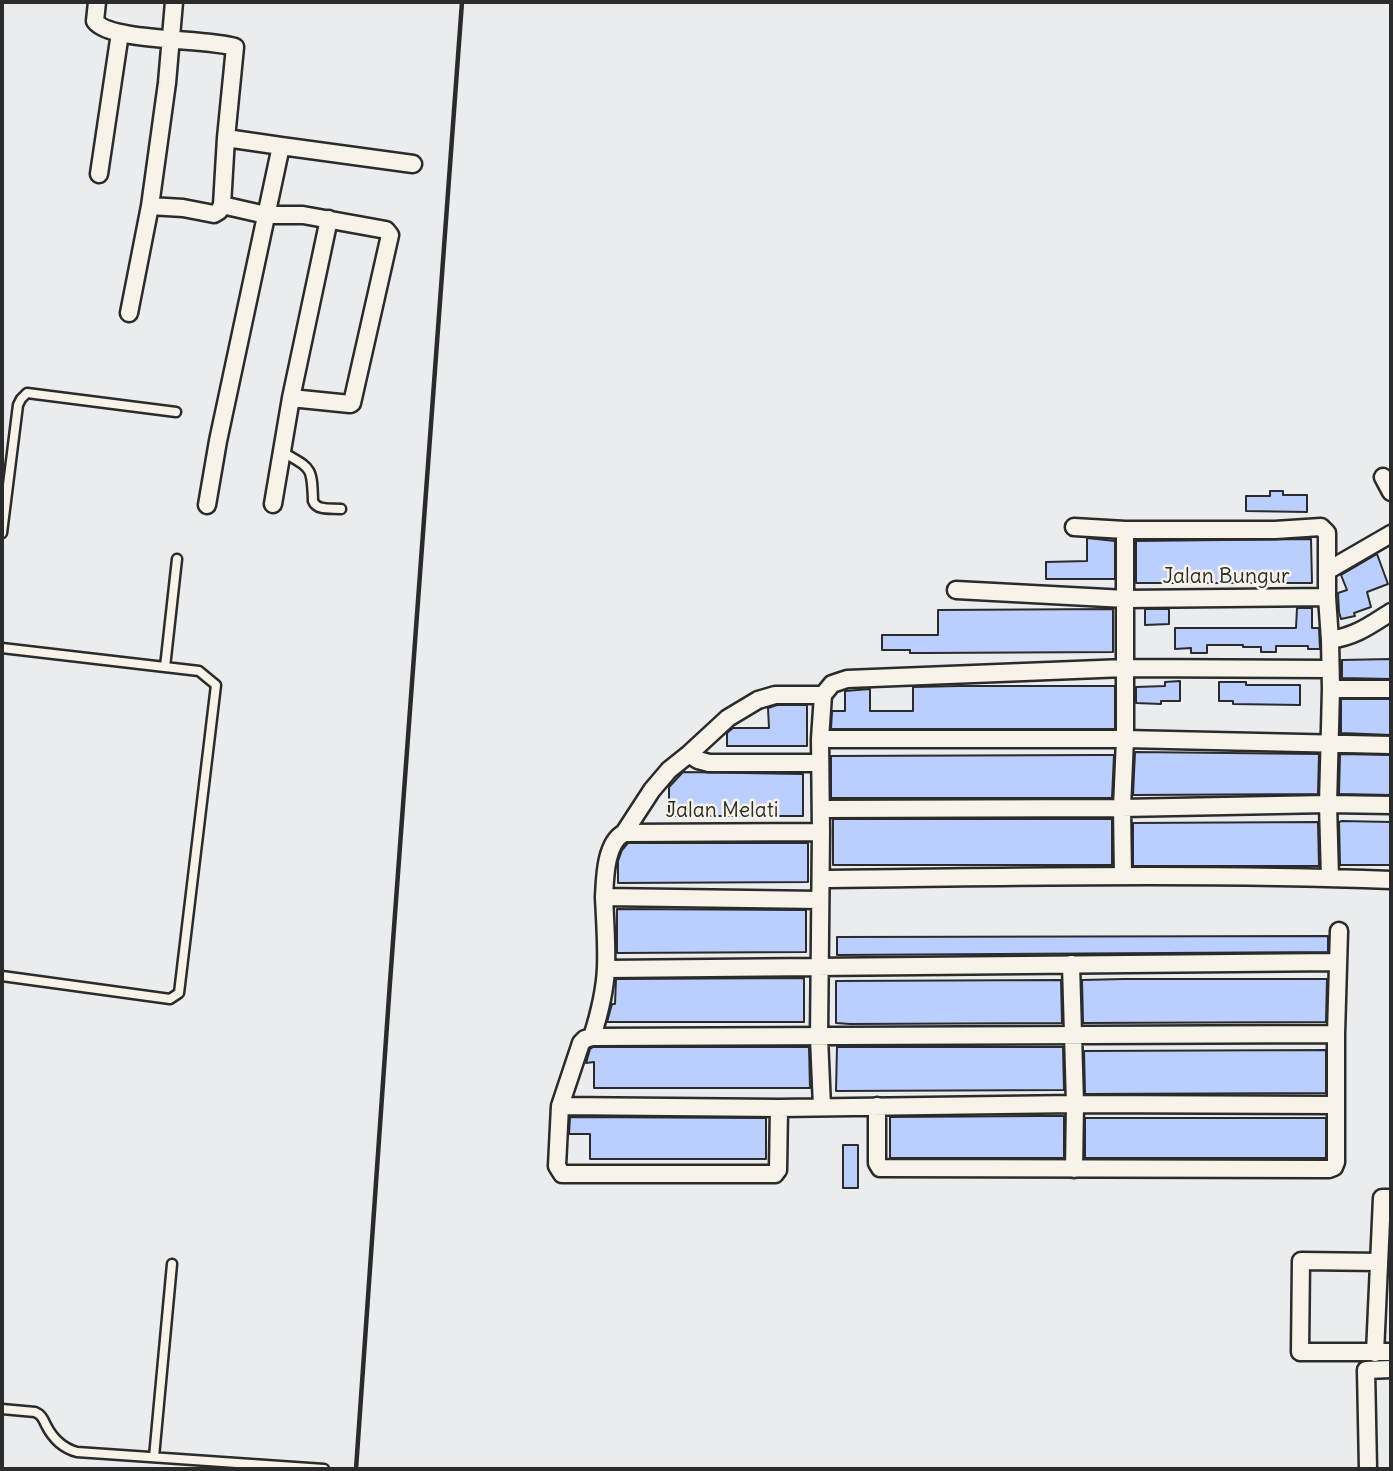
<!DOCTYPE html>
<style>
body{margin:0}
#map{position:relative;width:1393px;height:1471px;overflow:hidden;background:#ebeced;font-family:Delius,sans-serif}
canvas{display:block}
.frame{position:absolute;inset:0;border:4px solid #2b2b2b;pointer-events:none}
</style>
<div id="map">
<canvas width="1393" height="1471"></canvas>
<div class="frame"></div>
</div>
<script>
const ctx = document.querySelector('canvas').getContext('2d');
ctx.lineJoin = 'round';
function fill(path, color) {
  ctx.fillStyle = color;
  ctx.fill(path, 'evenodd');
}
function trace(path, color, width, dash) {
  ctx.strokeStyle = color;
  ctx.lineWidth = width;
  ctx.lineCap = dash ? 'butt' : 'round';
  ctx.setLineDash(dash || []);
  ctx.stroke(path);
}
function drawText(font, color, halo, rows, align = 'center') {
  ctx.font = font + ' Delius,sans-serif';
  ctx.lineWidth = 5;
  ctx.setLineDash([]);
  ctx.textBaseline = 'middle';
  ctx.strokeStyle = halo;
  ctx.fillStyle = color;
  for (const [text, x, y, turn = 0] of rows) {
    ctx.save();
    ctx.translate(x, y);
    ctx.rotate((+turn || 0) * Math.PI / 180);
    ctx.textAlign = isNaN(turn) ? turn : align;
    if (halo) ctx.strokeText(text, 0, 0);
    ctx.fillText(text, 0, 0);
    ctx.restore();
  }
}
const building = new Path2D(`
 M1270,491H1283V495H1307V512L1246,511V496H1270Z
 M1087,538L1115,541V579H1046V562L1087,561Z
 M1311,539L1312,583H1136V541Z
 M1377,554L1388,584L1367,592L1371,607L1354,613L1355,616L1341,619L1339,612L1338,593L1347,590L1341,575Z
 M1297,608H1312V628H1319L1320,649H1308V646H1276V652H1261V647H1243V645H1207V653H1191V648L1175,649V628H1296Z
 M1113,609V652L924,653H910V650H882V635H938V610Z
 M1145,609H1169V624L1145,625Z
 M1391,659V679L1342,678V660Z
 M1180,681V701H1161V704L1136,703V687L1165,686V682Z
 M1219,682H1246V685H1300V705L1233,704V701H1219Z
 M960,686H1115V729H831L832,711H845V691L870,689V711H913V687Z
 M1341,699H1391V735L1341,733Z
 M777,705H807V746H727V733L733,728H769L768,708Z
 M1135,752L1319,754L1318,794L1133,795Z
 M1340,754L1391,755V795L1339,794Z
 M1098,755H1114L1112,798H831V756Z
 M683,772L803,774V816H669V787Z
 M833,819H1112V865H833Z
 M1342,821L1391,822V865H1340L1339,822Z
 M1318,822L1319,866H1133V823Z
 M628,843H808V882L618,883V861L622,850Z
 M617,909L806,910V952L617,953Z
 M1328,936V952L837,955V937Z
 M804,978V1022H607L612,1004H615L616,979Z
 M1124,979H1327L1326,1022L1083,1023L1082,980Z
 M1061,980L1062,1023L850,1024L836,1023V981Z
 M593,1047H809L810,1088H594V1062L586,1063L590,1049Z
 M837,1047H1063L1064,1090L836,1091Z
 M1326,1050V1093L1085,1094L1084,1051Z
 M1040,1116H1064V1158H890V1117Z
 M570,1117L766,1118V1159H590V1134H569Z
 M1085,1118H1326V1158H1085Z
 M843,1145H858V1188H843Z`);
const service = new Path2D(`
 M281,451C311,469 312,465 313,501C317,511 331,508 341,509
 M2,533L18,405L21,399L27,393L176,412
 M2,648L199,671L216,685L179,993L170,999L2,976
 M165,667L177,559
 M2,1409L35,1412C42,1415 43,1419 46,1425C53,1439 62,1448 77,1452L324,1469
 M154,1457L172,1264`);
const minor = new Path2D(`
 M97,2L95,21C109,42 208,38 235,47L226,138L222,205
 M281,146L413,164
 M99,174L120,33
 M150,206L183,208L214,214L219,211L222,205L266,215H303L386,230L390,235L352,403L350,404L291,398
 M129,313L150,206L167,83L174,2
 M1383,477L1391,492
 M273,504L291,398L329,219
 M207,505L218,441L281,146L226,138
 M1074,527L1125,530
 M1327,571L1391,534
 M956,590L1126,599L1327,597
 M1331,689H1391
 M820,739H1125L1391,745
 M689,754L698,760L709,763H820
 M821,809L1122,808L1328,804L1391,805
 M624,833L821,832
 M1123,875L1122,808L1125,739V530H1275L1321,527L1327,533V597L1330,640
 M1330,878L1328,804L1331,689L1330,640C1356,636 1369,626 1391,612
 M821,879C1011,877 1201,873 1391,880
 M604,897C605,879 605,843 624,833L652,790L669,770L689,754L728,718L758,700L775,695H823
 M1071,964L1075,1104L1074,1169
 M606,969L1337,962
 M592,1037L1336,1034
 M560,1106L779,1108L1075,1104L1336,1105
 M877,1106V1163L880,1168L1329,1169L1334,1167L1336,1162V1034L1339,931
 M822,1107L819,1037L821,832L820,739L823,695L832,684L847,679L1125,668L1330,669
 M779,1108L778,1170L775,1174H562L557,1166L560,1106L581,1043L585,1039L592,1037C599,1015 605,991 606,968C607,944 605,920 604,897L820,900
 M1379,1262L1301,1261L1300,1352H1391
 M1375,1353L1382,1198H1391
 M1368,1469L1366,1370L1391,1369`);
const rail = new Path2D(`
 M356,1469L390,982L462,2`);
const streetNames = [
 ["Jalan Bungur",1226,577],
 ["Jalan Melati",722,811]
];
fill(building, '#bbcfff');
trace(building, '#2b2b2b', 2);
trace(service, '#2b2b2b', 13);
trace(minor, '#2b2b2b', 21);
trace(service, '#f7f3e8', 8);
trace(minor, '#f7f3e8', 16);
trace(rail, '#2b2b2b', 4.5);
drawText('21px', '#2b2b2b', '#f7f3e8', streetNames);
</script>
